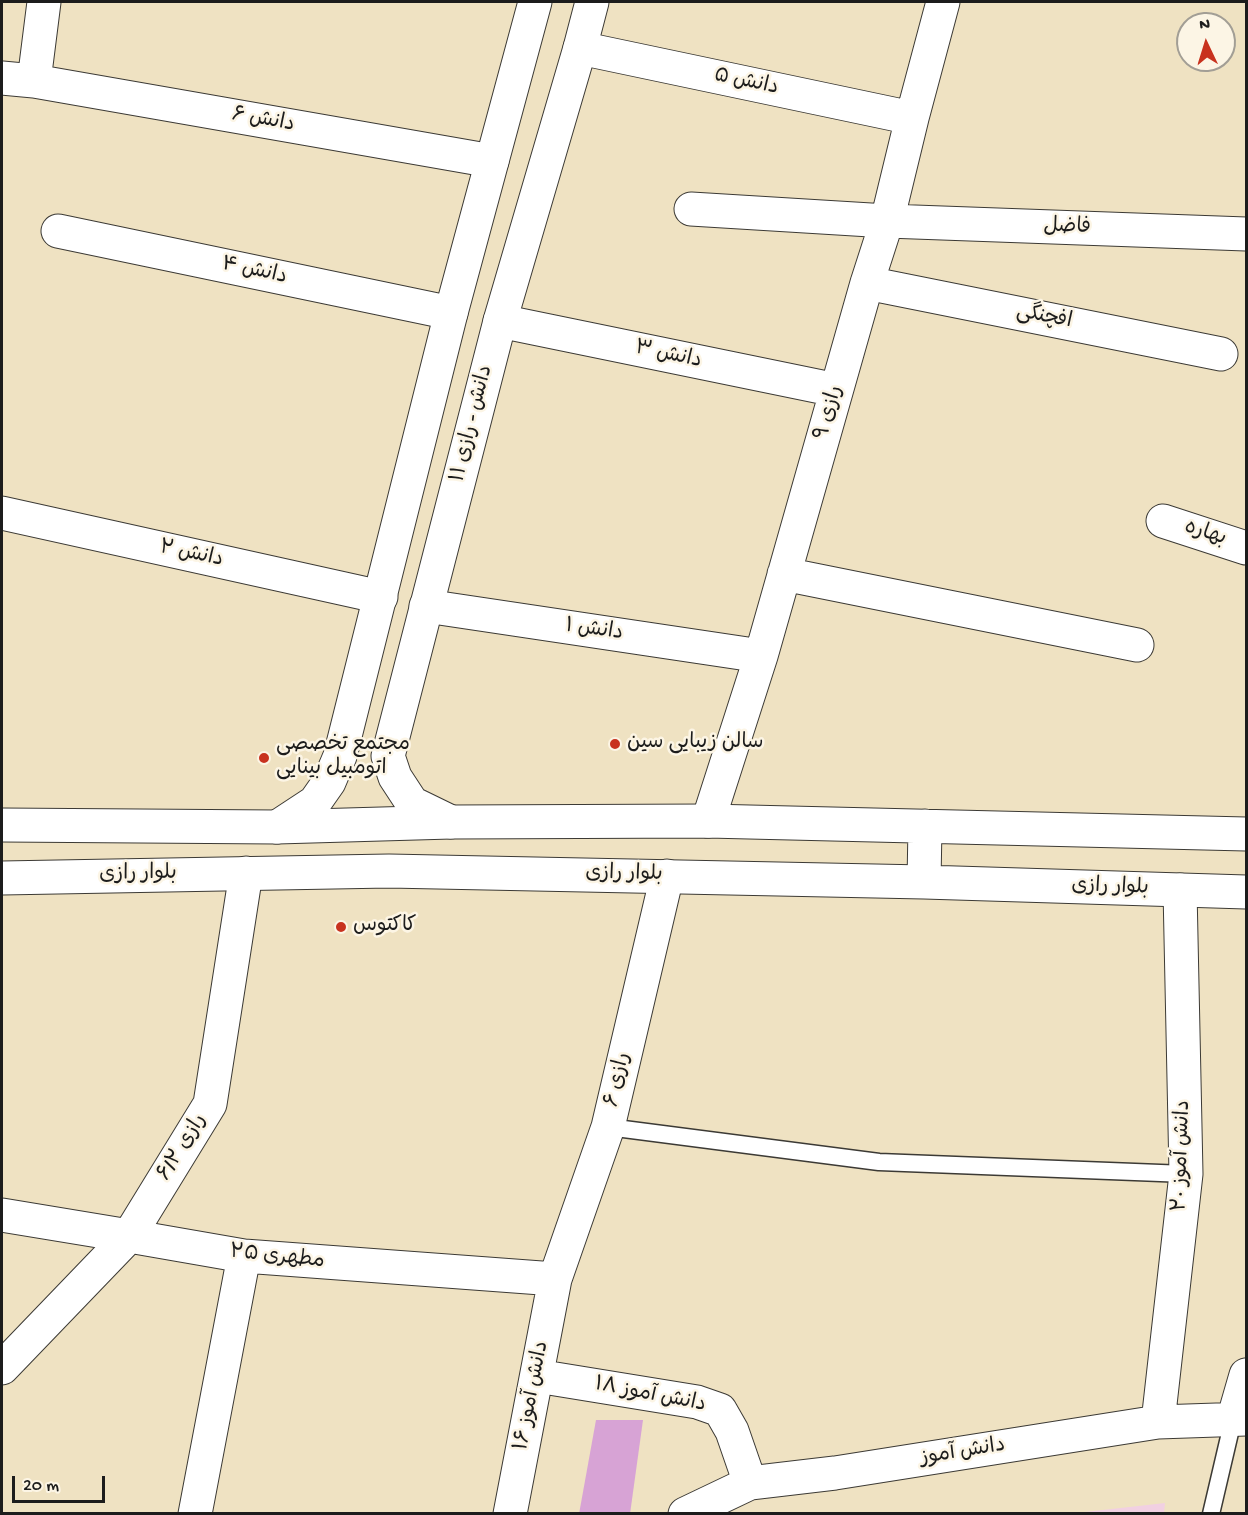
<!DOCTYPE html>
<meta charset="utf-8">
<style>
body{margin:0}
#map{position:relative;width:1248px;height:1515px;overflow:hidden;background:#efe2c2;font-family:"Gochi Hand",sans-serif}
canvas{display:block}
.frame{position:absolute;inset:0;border:3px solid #1c1c1c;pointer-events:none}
.north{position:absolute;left:1176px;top:12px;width:60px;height:60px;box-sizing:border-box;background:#fcf5e5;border:2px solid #a29e95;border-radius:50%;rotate:356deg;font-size:16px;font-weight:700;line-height:24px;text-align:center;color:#1c1c1c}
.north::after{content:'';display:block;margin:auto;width:21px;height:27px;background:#c8321e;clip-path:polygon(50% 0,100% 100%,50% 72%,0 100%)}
.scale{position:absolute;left:12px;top:1476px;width:93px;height:27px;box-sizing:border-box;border:3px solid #1c1c1c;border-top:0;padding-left:8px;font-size:18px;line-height:21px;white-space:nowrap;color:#1c1c1c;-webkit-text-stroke:4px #fcf5e5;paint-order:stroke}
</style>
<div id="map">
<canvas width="1248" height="1515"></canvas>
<div class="frame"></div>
<div class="north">N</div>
<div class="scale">20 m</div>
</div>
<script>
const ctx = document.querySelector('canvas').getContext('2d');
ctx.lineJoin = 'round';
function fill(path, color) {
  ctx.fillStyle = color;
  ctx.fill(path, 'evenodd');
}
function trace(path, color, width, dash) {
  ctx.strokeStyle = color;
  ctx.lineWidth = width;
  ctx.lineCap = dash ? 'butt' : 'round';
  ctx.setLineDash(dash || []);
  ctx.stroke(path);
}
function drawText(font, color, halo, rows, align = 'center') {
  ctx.font = font + ' "Gochi Hand","Playpen Sans Arabic",sans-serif';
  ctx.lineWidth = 5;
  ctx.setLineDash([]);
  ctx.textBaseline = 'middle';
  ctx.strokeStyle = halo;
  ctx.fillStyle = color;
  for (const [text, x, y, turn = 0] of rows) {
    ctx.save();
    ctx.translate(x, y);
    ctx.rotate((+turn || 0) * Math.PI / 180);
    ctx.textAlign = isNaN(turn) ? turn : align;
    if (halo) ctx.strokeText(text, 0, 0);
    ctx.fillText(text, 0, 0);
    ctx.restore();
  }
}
const built = new Path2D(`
 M1165,1503L1164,1513H1076Z`);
const building = new Path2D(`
 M596,1420H643L630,1514H579Z`);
const service = new Path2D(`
 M608,1127L879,1162L1186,1174
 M1211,1514L1233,1420`);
const minor = new Path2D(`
 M580,48L912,118
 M2,78L34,81L492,161
 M34,81L44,2
 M691,209L887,221L1246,234
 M58,231L451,313
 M867,283L1221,354
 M500,321L836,390
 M2,513L381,597
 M1163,521L1246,548
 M784,574L1137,645
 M426,606L761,656
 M708,821L761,656L867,283L887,221L912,118L943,2
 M2,1215L129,1236L244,1256L555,1279
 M2,1368L129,1236L210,1104L246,873
 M537,1376L697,1402L720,1410L732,1431L750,1483
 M1233,1420L1246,1375
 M1158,1422L1186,1174L1180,890
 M195,1514L244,1256
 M510,1514L555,1279L608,1127L667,876
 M685,1514L750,1483L835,1473L1158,1422L1246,1419`);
const tertiary = new Path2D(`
 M451,822L412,803L395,777L388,756L500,321L580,48L592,2
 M277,827L315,802L329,782L340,756L451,313L535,2`);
const primary = new Path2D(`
 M2,825L277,827L451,822L708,821L1246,834
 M2,878L389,871L924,882L1246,892
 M924,882L925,826`);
const markers = [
 [615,744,6,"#c8321e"],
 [264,758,6,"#c8321e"],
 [341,927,6,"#c8321e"]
];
const streetNames = [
 ["دانش ۵",746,83,12],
 ["دانش ۶",263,121,10],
 ["فاضل",1067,228,2],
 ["دانش ۴",254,272,12],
 ["افچنگی",1044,318,11],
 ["دانش ۳",668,356,12],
 ["رازی ۹",830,413,-74],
 ["دانش - رازی ۱۱",473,424,-76],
 ["بهاره",1205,534,18],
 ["دانش ۲",191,555,12],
 ["دانش ۱",594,631,8],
 ["بلوار رازی",138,875,-1],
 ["بلوار رازی",624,875,1],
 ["بلوار رازی",1110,888,2],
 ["رازی ۶",619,1080,-77],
 ["رازی ۶/۲",183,1148,-58],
 ["دانش آموز ۲۰",1183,1156,-88],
 ["مطهری ۲۵",277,1258,6],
 ["دانش آموز ۱۶",533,1396,-79],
 ["دانش آموز ۱۸",650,1396,11],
 ["دانش آموز",963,1453,-9]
];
const poiNames = [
 ["سالن زیبایی سین",627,744],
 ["مجتمع تخصصی",276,746],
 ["اتومبیل بینایی",276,770],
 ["کاکتوس",353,927]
];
fill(built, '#f1d0e2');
fill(building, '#d7a3d5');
trace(service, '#3c3a35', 19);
trace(minor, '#3c3a35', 35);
trace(tertiary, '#3c3a35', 35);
trace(primary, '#3c3a35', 35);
trace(service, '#fff', 16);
trace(minor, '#fff', 33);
trace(tertiary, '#fff', 33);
trace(primary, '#fff', 33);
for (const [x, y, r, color] of markers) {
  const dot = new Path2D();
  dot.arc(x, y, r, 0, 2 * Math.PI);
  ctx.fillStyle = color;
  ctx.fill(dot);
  trace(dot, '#fcf5e5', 2);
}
drawText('21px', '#1c1c1c', '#fcf5e5', streetNames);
drawText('21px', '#1c1c1c', '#fcf5e5', poiNames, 'left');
</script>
